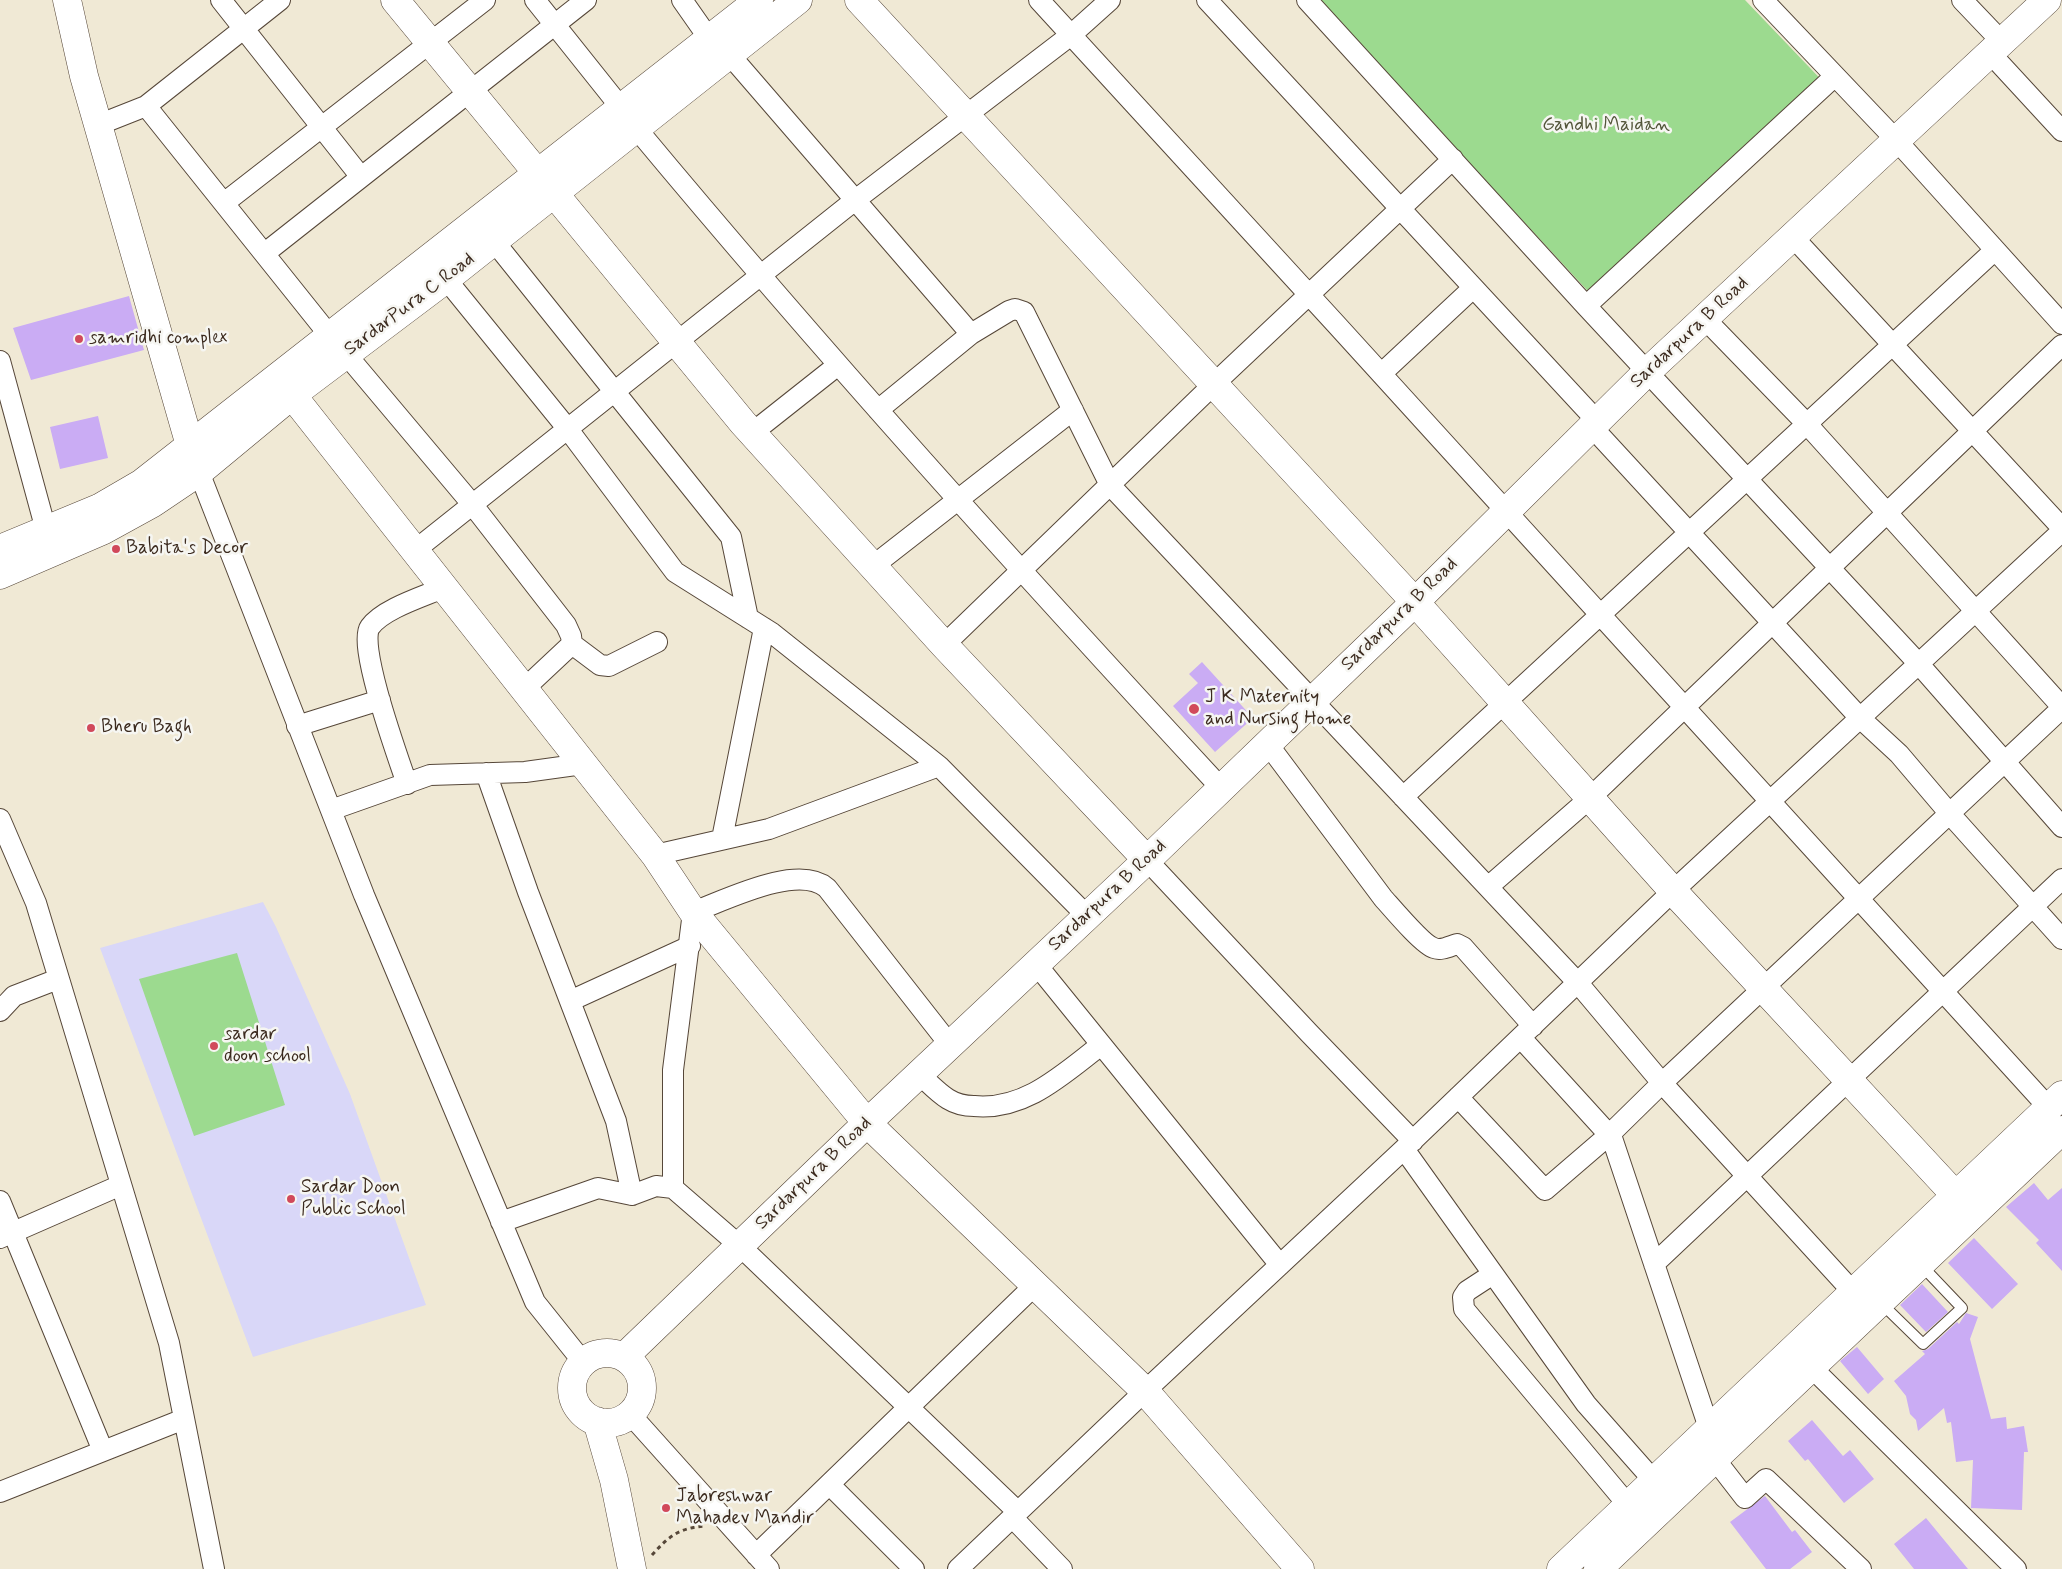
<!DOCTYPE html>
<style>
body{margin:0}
canvas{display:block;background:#f0e9d5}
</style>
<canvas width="2062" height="1569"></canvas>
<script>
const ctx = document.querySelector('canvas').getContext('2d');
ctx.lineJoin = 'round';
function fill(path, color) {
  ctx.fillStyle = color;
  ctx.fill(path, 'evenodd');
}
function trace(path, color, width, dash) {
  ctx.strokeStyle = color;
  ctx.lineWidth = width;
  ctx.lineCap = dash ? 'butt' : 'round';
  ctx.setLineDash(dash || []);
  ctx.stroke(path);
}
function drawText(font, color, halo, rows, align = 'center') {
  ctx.font = font + ' Mynerve,sans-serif';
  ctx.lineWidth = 5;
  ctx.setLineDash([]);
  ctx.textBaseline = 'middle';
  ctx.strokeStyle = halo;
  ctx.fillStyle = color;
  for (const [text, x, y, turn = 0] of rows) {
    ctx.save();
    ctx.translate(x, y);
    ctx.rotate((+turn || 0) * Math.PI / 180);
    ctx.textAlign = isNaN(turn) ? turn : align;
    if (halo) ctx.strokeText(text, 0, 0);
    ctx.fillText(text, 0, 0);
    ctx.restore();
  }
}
const built = new Path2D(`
 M263,902L276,927L350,1094L426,1305L253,1357L100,948Z`);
const green = new Path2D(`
 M1319,0H1745L1832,91L1598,302Z
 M237,953L285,1105L194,1136L139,979Z`);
const building = new Path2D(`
 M129,296L144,350L31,380L13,328Z
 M98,416L108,458L60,469L50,427Z
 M1202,662L1253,718L1215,752L1173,706L1198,683L1189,674Z
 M2034,1183L2048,1200L2062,1188V1271L2036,1243L2039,1240L2006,1207Z
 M1974,1238L2018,1284L1992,1309L1948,1263Z
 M1922,1284L1948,1312L1926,1332L1900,1305Z
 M1966,1313L1978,1317L1970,1339L1991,1419L2006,1417L2007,1429L2024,1426L2028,1452H2024L2022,1510L1971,1508L1973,1460L1956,1462L1951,1422L1947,1423L1944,1408L1918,1431L1916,1420L1910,1414L1906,1396L1894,1381L1925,1354L1922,1351L1928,1349L1957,1322L1959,1324Z
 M1857,1347L1884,1379L1868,1394L1840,1361Z
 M1812,1420L1843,1456L1850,1450L1874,1479L1844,1503L1808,1459L1805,1461L1788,1441Z
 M1765,1496L1792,1532L1795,1530L1812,1552L1790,1569H1766L1730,1522Z
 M1926,1518L1968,1569H1914L1894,1544Z`);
const path = new Path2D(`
 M652,1555C669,1536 679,1528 705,1526`);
const lane = new Path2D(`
 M1881,1303L1923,1344L1962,1308L1922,1266`);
const street = new Path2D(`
 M221,0L361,177
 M535,0L622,109
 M682,0L710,40
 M1039,0C1377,368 1713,737 2049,1108
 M1207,0L1597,421
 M1307,0L1586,306L1918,663L2062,827
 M1763,0L1897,141L2062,324
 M1962,0L2003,43
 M729,54L971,334
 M1991,54L2062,131
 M146,106L330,336
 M98,125L146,106L280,0
 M636,128C824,354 1021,572 1221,788
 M224,203L485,0
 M1793,237L2062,528
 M493,240L731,537L748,618
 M265,253L586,0
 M446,279L567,428L675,572L772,633L939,766L1087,916
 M1586,306L1835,76
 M1705,319L1806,423L2062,707
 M345,353L472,504L566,625L571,636L572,644L524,689
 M0,361L46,530
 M1382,373L1473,288
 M878,410L971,334L1009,311L1015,309L1024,312L1110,485L1578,983L1662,1083L2062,708
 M1592,427L1860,718L1899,754L1950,814L2062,939
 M752,433L838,365
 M199,472L364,895L535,1302L583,1362
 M414,551L854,201L1071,35L1110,0
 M873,566L1073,410
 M572,644L600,665L609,666L657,642
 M944,645L1214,384L1453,159
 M297,726L380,700
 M1267,743L1383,898C1392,908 1423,945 1434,948C1441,951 1450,946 1457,944L1463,947L1533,1026
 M486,773L528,892L616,1121L632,1195L656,1186L673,1188
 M407,784C399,760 357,645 370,627C383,609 422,597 443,588
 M1403,797L1995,250
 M331,810L430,775L525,772L583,764
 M0,819L36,903L169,1343L214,1569
 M722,839L764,628
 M655,855L769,829L939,766
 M1147,860L1309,1033L1413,1141
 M1488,887L1590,798L2062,345
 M1036,964L1280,1265
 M570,1001L690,946
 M0,1011L14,996L58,979
 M1521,1038L1612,1138L1709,1428
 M950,1045L827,888C798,863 726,900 693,912L673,1070V1188L740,1246L1018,1512
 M919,1074C928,1082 938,1093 948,1099C956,1104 965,1106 974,1106C1025,1111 1063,1074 1101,1045
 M1458,1097L1545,1190L1609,1135L1662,1083L1853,1292
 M1404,1149L1586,1404L1654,1481
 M0,1201L103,1451
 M501,1222L598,1188L632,1195
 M0,1238L121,1185
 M1654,1264L2062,879
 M1493,1274L1467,1291L1463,1297L1464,1309L1628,1505
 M1811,1367L2016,1569
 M630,1414L769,1569
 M1714,1458L1745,1498L1766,1479L1861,1569
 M830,1485L914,1569
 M0,1492L184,1419
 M1012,1517L1062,1569
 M756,1555L1035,1285
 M958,1569L1145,1391L1404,1149L1673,891L2062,531`);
const secondary = new Path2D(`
 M67,0L84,76L195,463
 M395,0L743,423L944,645L1147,860
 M859,0L1415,602L1673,891L1972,1213
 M292,395L655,855L693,912L867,1123L1145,1391L1300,1569
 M0,549L99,508L142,483L759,0
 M0,575L102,531L153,503L199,472L292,395L446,279L798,0
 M572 1388a35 35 0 1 1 70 0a35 35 0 1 1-70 0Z
 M624,1357L867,1123L1147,860L1415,602L1648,371L2047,0
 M597,1421L614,1480L632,1569`);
const primary = new Path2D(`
 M1561,1569L2062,1095
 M1598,1569L2062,1130`);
const markers = [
 [79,339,5,"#d1495b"],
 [116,549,5,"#d1495b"],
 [1194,709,6,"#d1495b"],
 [91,728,5,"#d1495b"],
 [214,1046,5,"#d1495b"],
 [291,1199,5,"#d1495b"],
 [666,1508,5,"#d1495b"]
];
const parkNames = [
 ["Gandhi Maidan",1606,126]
];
const streetNames = [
 ["SardarPura C Road",410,305,-37],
 ["Sardarpura B Road",1690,333,-43],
 ["Sardarpura B Road",1400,615,-44],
 ["Sardarpura B Road",1108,896,-43],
 ["Sardarpura B Road",814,1174,-44]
];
const poiNames = [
 ["samridhi complex",89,339],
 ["Babita's Decor",126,549],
 ["J K Maternity",1205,698],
 ["and Nursing Home",1205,720],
 ["Bheru Bagh",101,728],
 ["sardar",224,1035],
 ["doon school",224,1057],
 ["Sardar Doon",301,1188],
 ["Public School",301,1210],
 ["Jabreshwar",676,1497],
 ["Mahadev Mandir",676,1519]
];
fill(built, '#d9d7f8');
fill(green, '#9cda8f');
fill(building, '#caacf4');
trace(lane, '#564739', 12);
trace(street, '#564739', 22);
trace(secondary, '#564739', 29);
trace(primary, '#564739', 29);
trace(path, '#564739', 3, [4, 4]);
trace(lane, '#fff', 10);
trace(street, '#fff', 20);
trace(secondary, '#fff', 28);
trace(primary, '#fff', 28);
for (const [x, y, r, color] of markers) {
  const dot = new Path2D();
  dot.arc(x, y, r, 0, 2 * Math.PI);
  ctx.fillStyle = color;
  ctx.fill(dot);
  trace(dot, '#f6f6f2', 2);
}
drawText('19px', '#53563a', '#f6f6f2', parkNames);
drawText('19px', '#3b2a1e', '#f6f6f2', streetNames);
drawText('19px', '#3b2a1e', '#f6f6f2', poiNames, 'left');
</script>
